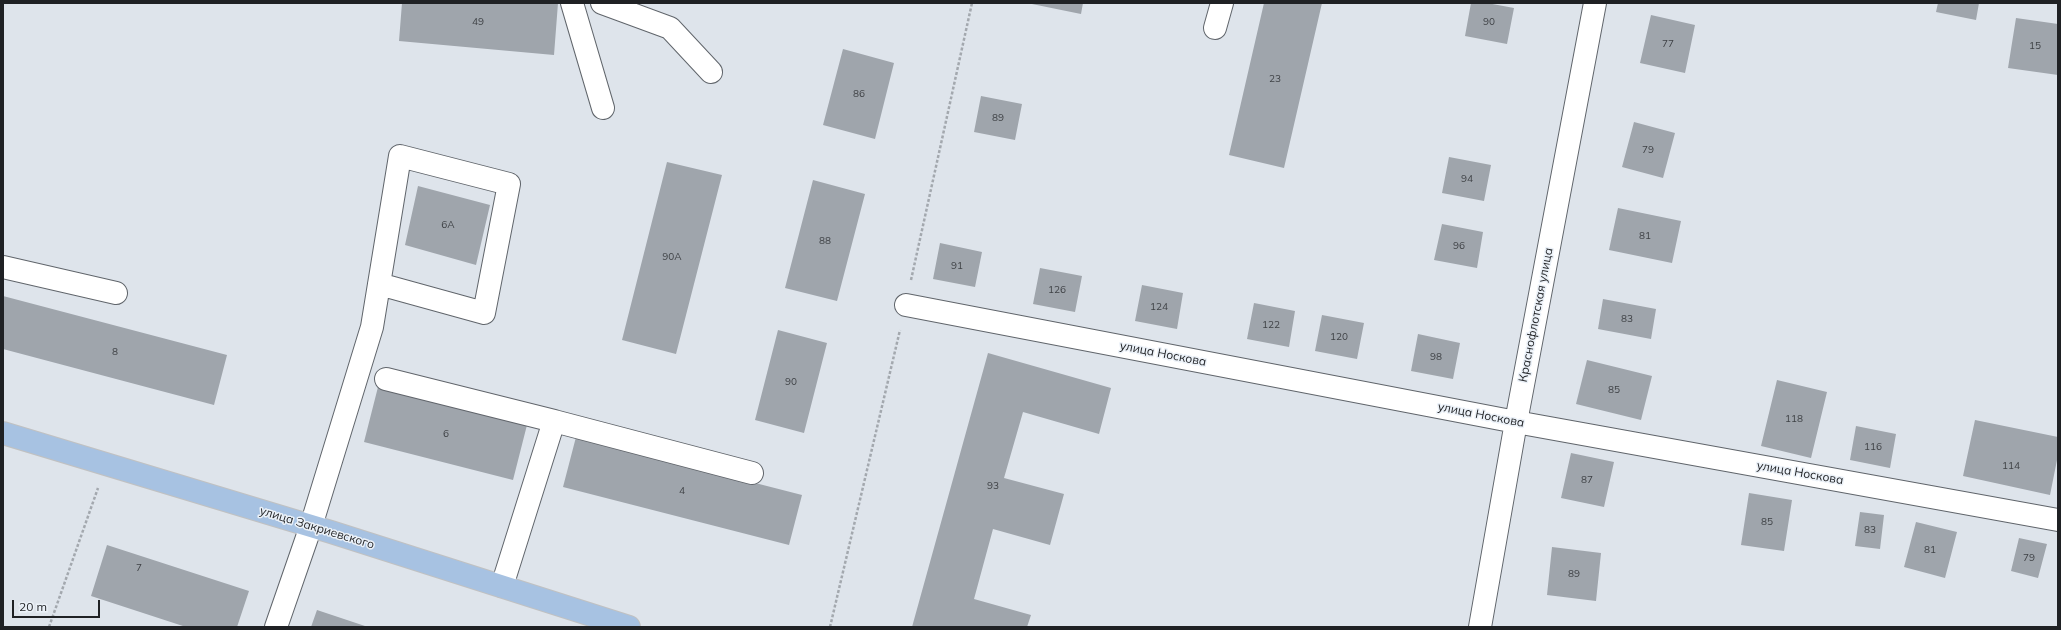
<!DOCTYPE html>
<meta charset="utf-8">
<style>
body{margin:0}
#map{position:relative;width:2061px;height:630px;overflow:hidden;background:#dee4eb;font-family:Mulish,sans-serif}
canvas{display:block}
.frame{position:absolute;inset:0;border:4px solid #1f2124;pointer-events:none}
.scale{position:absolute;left:12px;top:600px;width:88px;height:18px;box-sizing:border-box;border:2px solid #1f2124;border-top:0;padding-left:5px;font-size:12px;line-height:14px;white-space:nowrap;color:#1f2124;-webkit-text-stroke:3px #ebf1f8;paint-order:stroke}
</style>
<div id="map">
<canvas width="2061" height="630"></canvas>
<div class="frame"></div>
<div class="scale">20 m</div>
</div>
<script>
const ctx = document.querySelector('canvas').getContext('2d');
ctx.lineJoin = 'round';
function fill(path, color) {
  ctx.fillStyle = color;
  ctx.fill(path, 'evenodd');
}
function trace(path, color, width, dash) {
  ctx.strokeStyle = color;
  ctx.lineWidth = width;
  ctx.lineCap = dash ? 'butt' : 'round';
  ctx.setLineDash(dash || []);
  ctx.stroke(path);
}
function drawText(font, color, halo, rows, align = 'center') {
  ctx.font = font + ' Mulish,sans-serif';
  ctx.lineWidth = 3;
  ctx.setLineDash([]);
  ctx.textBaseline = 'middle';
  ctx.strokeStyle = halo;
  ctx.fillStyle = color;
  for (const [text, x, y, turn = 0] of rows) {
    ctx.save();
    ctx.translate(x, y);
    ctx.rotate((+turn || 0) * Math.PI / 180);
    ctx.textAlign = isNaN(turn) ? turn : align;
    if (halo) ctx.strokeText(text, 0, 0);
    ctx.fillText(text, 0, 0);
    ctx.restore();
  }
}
const building = new Path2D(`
 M402,3H558L554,55L399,41Z
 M1027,3H1083L1081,14Z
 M1264,3H1322L1284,168L1229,155Z
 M1471,3H1487L1514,8L1507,44L1465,36Z
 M1938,3H1979L1976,20L1936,12Z
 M1651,15L1695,25L1685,73L1640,63Z
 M2016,18L2058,24V75L2008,68Z
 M843,49L894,63L875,139L823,125Z
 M981,96L1022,104L1015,140L974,132Z
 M1634,122L1675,133L1663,178L1622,167Z
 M1449,157L1491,165L1484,201L1442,193Z
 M667,162L722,175L676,354L622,340Z
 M813,180L865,194L837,301L785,288Z
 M418,186L490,205L476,265L405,245Z
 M1618,208L1681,221L1672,263L1609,250Z
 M1442,224L1483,232L1477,268L1434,260Z
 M940,243L982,252L975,287L933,279Z
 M1040,268L1082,276L1075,312L1033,304Z
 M1142,285L1183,293L1177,329L1135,321Z
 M3,296L227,355L214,405L3,349Z
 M1603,299L1656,309L1651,339L1598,329Z
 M1254,303L1295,311L1289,347L1247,339Z
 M1322,315L1364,323L1357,359L1315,351Z
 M778,330L827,343L804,433L755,420Z
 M1418,334L1460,343L1453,379L1411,371Z
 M988,353L1111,388L1099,434L1023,412L1004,478L1064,494L1050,545L993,529L974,599L1031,615L1027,627H912Z
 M1587,360L1652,376L1641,420L1576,404Z
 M1777,380L1827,392L1811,458L1761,446Z
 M378,387L527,425L513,480L364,442Z
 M1975,420L2058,437V455L2050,495L1963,476Z
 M1856,426L1896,434L1890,468L1850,460Z
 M576,437L802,495L789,545L563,487Z
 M1571,453L1614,462L1604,507L1561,498Z
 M1749,493L1792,500L1784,551L1741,545Z
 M1860,512L1884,515L1880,549L1855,546Z
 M1916,522L1957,532L1945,578L1904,567Z
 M2019,538L2047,544L2038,578L2011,571Z
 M107,545L249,591L237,627H186L91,596Z
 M1552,547L1601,553L1596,601L1547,595Z
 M317,610L368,627H311Z`);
const path = new Path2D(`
 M911,280L972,3
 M49,627L98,488
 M830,627L900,330`);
const minor = new Path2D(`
 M572,3L603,108
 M602,3L670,28L711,72
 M1215,28L1222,3
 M3,267L116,293
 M906,305L1516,422L2058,520
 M386,379L554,421
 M502,586L554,421L752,473
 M276,627L311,526L372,327L400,156L509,184L484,313L379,284
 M1480,627L1516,422L1595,3`);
const major = new Path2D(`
 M3,433L331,532L629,627`);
const numberNames = [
 ["49",478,22],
 ["90",1489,22],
 ["77",1668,44],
 ["15",2035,46],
 ["23",1275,79],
 ["86",859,94],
 ["89",998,118],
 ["79",1648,150],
 ["94",1467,179],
 ["6А",448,225],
 ["81",1645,236],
 ["88",825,241],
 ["96",1459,246],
 ["90А",672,257],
 ["91",957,266],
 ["126",1057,290],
 ["124",1159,307],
 ["83",1627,319],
 ["122",1271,325],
 ["120",1339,337],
 ["8",115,352],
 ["98",1436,357],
 ["90",791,382],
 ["85",1614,390],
 ["118",1794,419],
 ["6",446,434],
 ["116",1873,447],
 ["114",2011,466],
 ["87",1587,480],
 ["93",993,486],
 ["4",682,491],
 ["85",1767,522],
 ["83",1870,530],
 ["81",1930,550],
 ["79",2029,558],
 ["7",139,568],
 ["89",1574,574]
];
const streetNames = [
 ["Краснофлотская улица",1536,315,-79],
 ["улица Носкова",1163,354,11],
 ["улица Носкова",1481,415,11],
 ["улица Носкова",1800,473,10],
 ["улица Закриевского",317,528,17]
];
fill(building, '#9fa5ac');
trace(minor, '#60656b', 24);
trace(major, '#c0c1c2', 24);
trace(path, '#a3a8ae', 2.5, [3, 2]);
trace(minor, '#fff', 22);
trace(major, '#a7c2e2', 22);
drawText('10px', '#3f4246', null, numberNames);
drawText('12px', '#1f2124', '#ebf1f8', streetNames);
</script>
